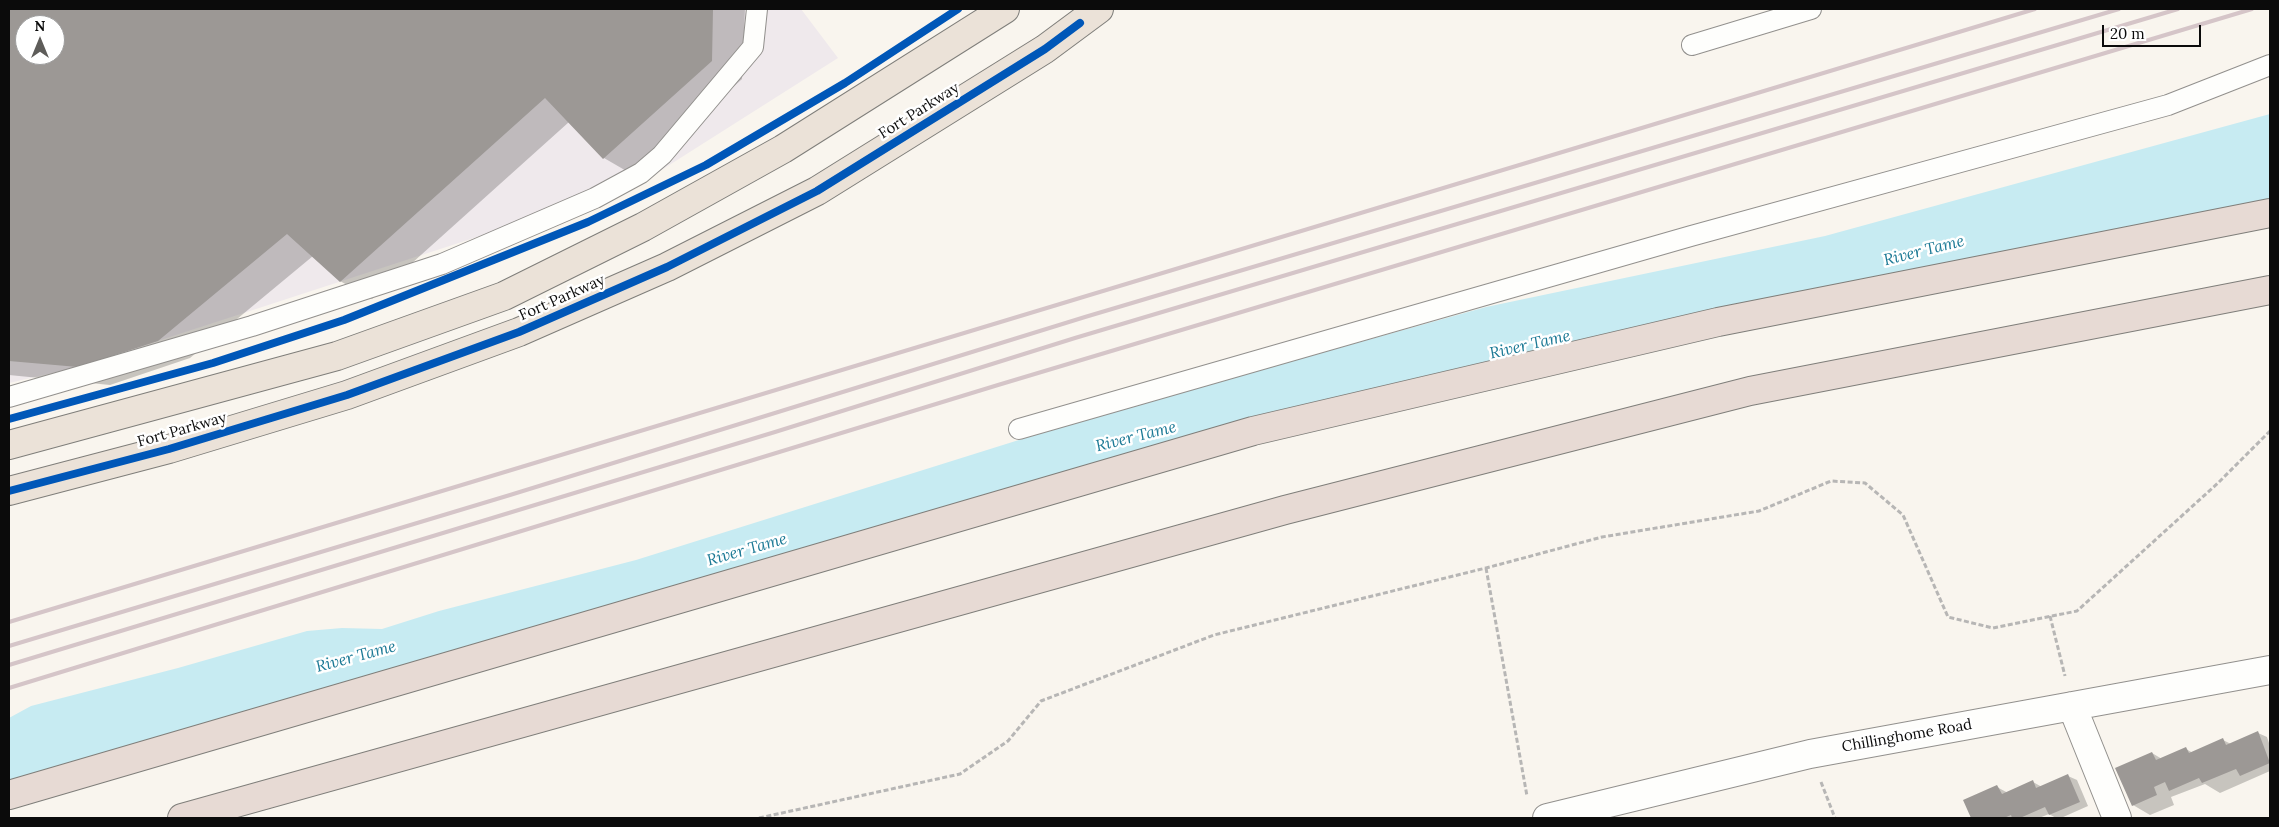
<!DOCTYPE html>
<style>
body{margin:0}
#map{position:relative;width:2279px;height:827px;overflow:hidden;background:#f9f5ee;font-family:Lora,serif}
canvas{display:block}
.frame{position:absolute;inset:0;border:10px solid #0b0b0b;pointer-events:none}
.north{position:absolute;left:15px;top:15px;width:50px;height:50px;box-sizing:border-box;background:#fff;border:1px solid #9d9d9d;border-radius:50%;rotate:0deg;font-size:14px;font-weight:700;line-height:20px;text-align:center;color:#0b0b0b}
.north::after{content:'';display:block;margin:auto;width:18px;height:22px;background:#5e5d5a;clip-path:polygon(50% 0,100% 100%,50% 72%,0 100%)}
.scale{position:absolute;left:2102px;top:25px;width:99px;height:22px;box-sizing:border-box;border:2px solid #0b0b0b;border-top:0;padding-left:6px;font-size:15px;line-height:18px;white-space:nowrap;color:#0b0b0b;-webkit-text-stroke:4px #fff;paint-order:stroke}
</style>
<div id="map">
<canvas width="2279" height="827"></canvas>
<div class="frame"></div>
<div class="north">N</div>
<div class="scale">20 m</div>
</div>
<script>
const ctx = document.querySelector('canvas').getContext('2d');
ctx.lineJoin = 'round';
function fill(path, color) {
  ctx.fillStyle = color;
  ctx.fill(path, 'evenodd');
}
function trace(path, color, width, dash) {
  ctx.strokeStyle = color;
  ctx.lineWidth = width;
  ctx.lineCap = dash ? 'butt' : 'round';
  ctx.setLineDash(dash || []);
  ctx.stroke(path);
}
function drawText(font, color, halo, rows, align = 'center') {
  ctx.font = font + ' Lora,serif';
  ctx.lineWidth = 5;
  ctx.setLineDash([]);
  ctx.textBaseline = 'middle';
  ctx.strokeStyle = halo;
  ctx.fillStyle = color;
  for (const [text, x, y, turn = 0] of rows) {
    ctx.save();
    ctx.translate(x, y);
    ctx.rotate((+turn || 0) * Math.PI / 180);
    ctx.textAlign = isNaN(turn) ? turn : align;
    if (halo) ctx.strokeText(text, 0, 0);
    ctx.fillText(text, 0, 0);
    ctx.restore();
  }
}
const industrial = new Path2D(`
 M9,9H801L838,58L622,195L480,236L78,367L9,383ZM25,25H55V55H25Z`);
const water = new Path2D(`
 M2270,114V200L2110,248L1837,311L1111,465L9,780V718L31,706L178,668L307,631L342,628L382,629L439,611L636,560L1105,413L1486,307L1825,236Z`);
const shadow = new Path2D(`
 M9,9H745L742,79L635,176L604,158L569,122L372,299L340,281L313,256L190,358L110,385L9,375ZM25,25H55V55H25Z
 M2258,733L2267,737L2270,746V771L2220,793L2205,784L2171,797L2174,805L2150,815L2133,805L2152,753L2162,759L2186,749L2193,753L2223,740L2231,744Z
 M2068,776L2077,780L2088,806L2061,818H2056L2049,814L2039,818H1973L1965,801L1997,787L2008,793L2033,782L2042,787Z`);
const building = new Path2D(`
 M9,9H713L712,61L603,159L545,98L340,282L287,234L158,341L78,367L9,361ZM25,25H55V55H25Z
 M2258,731L2270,763L2240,776L2236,769L2202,783L2199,778L2169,791L2165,782L2154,787L2157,795L2132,806L2115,768L2152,752L2156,760L2186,747L2189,753L2223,738L2226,745Z
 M2068,774L2080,802L2049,815L2045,807L2020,818H2012L2011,815L2004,818H1971L1963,800L1997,785L2002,794L2033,780L2036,788Z`);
const path = new Path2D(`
 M1486,568L1527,796
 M2050,616L2065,676
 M1821,782L1835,818
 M759,818L960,774L1008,741L1041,701L1214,635L1486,568L1602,537L1759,511L1831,481L1865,483L1903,515L1948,617L1993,628L2077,611L2218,483L2270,431`);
const service = new Path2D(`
 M1692,45L1811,9
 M9,397L252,326L442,264L595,198L641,173L662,155L753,47L757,9
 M1019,429L1691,236L2168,105L2270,65`);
const minor = new Path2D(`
 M2072,706L2117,818
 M1547,818L1810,754L2270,670`);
const primary = new Path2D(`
 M9,445L337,356L504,296L643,227L783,149L1005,9
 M9,491L169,449L347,395L519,332L667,267L817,191L1045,49L1099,9`);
const motorway = new Path2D(`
 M9,795L1253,431L1718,322L2270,213
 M182,818L1285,510L1750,391L2270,290`);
const rail = new Path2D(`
 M9,622L2035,9
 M9,646L510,495L1085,317L2119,9
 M9,665L775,432L1075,338L2178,9
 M9,688L998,385L2252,9`);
const cycleway = new Path2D(`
 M9,419L213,363L344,320L588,222L706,165L845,83L958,9
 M9,491L169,449L347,395L519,332L667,267L817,191L1045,49L1080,23`);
const streetNames = [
 ["Fort Parkway",919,111,-32],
 ["Fort Parkway",562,298,-24],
 ["Fort Parkway",182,430,-16],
 ["Chillinghome Road",1907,736,-10]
];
const waterNames = [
 ["River Tame",1924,251,-14],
 ["River Tame",1530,345,-13],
 ["River Tame",1136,437,-14],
 ["River Tame",747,550,-16],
 ["River Tame",356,657,-15]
];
fill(industrial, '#efe9ec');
fill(water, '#c7ebf2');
fill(shadow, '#0003');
fill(building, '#9c9895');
trace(service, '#92908d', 22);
trace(minor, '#92908d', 30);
trace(primary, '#7f7e7a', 30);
trace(motorway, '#7f7e7a', 30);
trace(path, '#b7b6b5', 3, [5, 2.5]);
trace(service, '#fefefc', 20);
trace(minor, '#fefefc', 28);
trace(primary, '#ebe2d8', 28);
trace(motorway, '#e7dad4', 28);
trace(rail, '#d5c5c8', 4);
trace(cycleway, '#0057b8', 8);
drawText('15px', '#0b0b0b', '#fff', streetNames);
drawText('italic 16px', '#1b7995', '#fff', waterNames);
</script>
